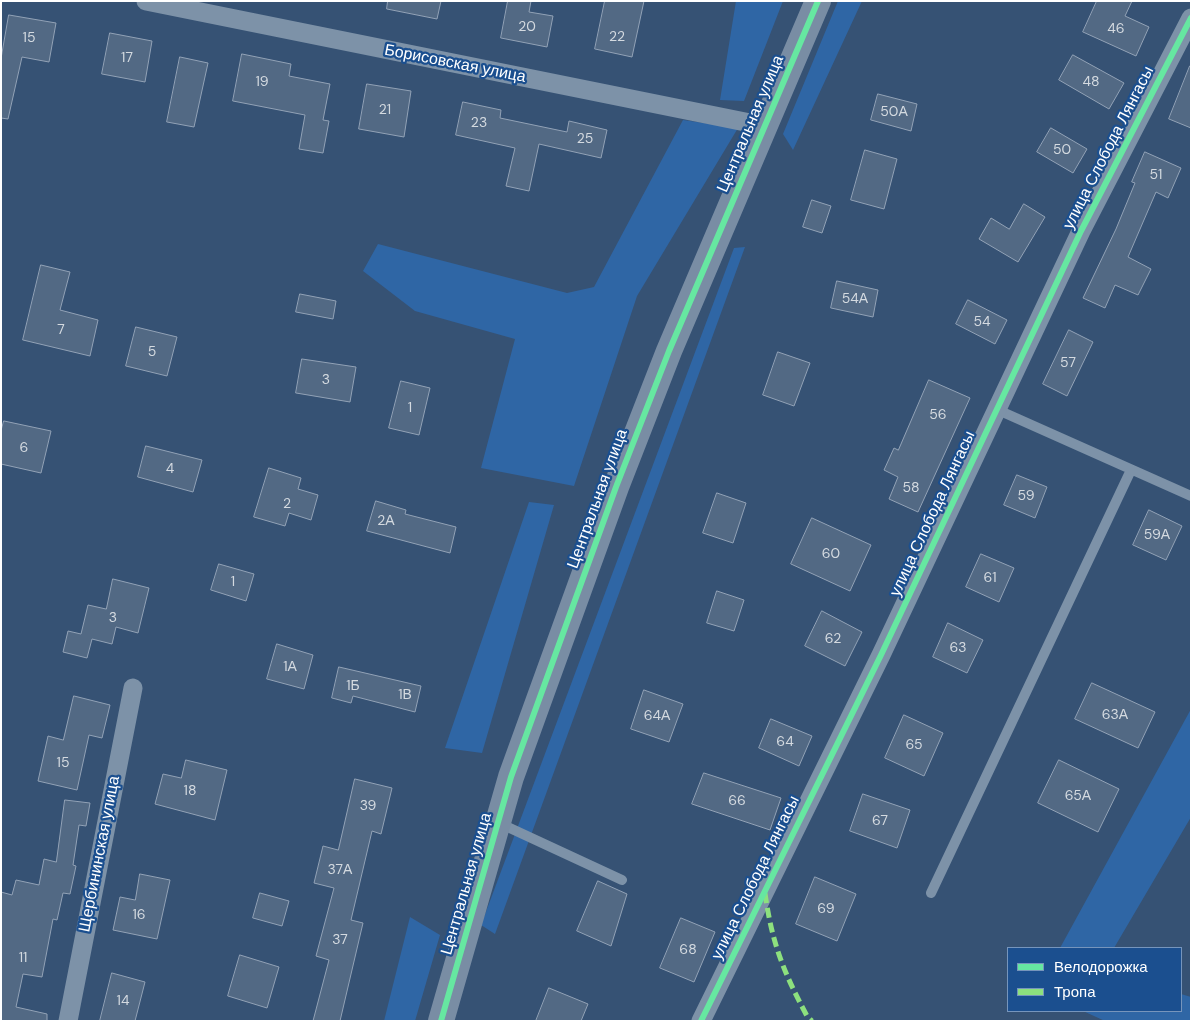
<!DOCTYPE html>
<meta charset="utf-8">
<style>
body{margin:0}
#map{position:relative;width:1192px;height:1022px;overflow:hidden;background:#365274;font-family:"DM Sans",sans-serif}
canvas{display:block}
.frame{position:absolute;inset:0;border:2px solid #fff;pointer-events:none}
.legend{position:absolute;left:1007px;top:947px;width:175px;height:65px;box-sizing:border-box;background:#1b4f8f;border:1px solid #7695bc;margin:0;padding:6px 9px;list-style:none;font-size:15px;color:#fff}
.legend li{display:flex;align-items:center;gap:10px;height:25px}
.legend b{width:25px;border:1px solid #7695bc}
</style>
<div id="map">
<canvas width="1192" height="1022"></canvas>
<div class="frame"></div>
<ul class="legend">
<li><b style="height:6px;background:#66e7a1"></b>Велодорожка</li>
<li><b style="height:6px;background:#8de07e"></b>Тропа</li>
</ul>
</div>
<script>
const ctx = document.querySelector('canvas').getContext('2d');
ctx.lineJoin = 'round';
function fill(path, color) {
  ctx.fillStyle = color;
  ctx.fill(path, 'evenodd');
}
function trace(path, color, width, dash) {
  ctx.strokeStyle = color;
  ctx.lineWidth = width;
  ctx.lineCap = dash ? 'butt' : 'round';
  ctx.setLineDash(dash || []);
  ctx.stroke(path);
}
function drawText(font, color, halo, rows, align = 'center') {
  ctx.font = font + ' "DM Sans",sans-serif';
  ctx.lineWidth = 4.5;
  ctx.setLineDash([]);
  ctx.textBaseline = 'middle';
  ctx.strokeStyle = halo;
  ctx.fillStyle = color;
  for (const [text, x, y, turn = 0] of rows) {
    ctx.save();
    ctx.translate(x, y);
    ctx.rotate((+turn || 0) * Math.PI / 180);
    ctx.textAlign = isNaN(turn) ? turn : align;
    if (halo) ctx.strokeText(text, 0, 0);
    ctx.fillText(text, 0, 0);
    ctx.restore();
  }
}
const green = new Path2D(`
 M736,1H783L744,101L720,100Z
 M838,1H862L793,150L783,134Z
 M683,120L738,128L637,296L574,486L481,468L515,339L415,311L363,271L378,244L567,293L594,287Z
 M745,247L495,934L481,925L734,248Z
 M529,502L554,505L482,753L445,748Z
 M1191,709V817L1114,948H1060Z
 M410,917L440,935L415,1021H384Z
 M1181,994L1191,997V1021H1105L1083,1011H1181Z`);
const building = new Path2D(`
 M388,1H441L437,19L387,9Z
 M508,1H531L529,12L553,16L547,47L501,38Z
 M605,1H644L632,57L595,49Z
 M1097,1H1132L1125,16L1149,27L1136,56L1083,32Z
 M9,15L56,23L49,62L22,57L8,119L1,118V59Z
 M110,33L152,41L145,82L102,74Z
 M242,54L291,64L289,76L330,84L323,120L329,121L323,153L299,149L305,115L233,101Z
 M1073,55L1124,83L1109,109L1059,80Z
 M180,57L208,63L194,127L167,122Z
 M1190,66H1191V128L1169,119Z
 M367,84L411,91L404,137L359,129Z
 M878,94L917,104L911,131L871,120Z
 M463,102L501,110L500,118L567,132L569,121L607,130L601,158L539,144L529,191L506,186L515,148L456,135Z
 M1051,128L1087,149L1073,173L1037,152Z
 M865,150L897,159L884,209L851,200Z
 M1145,152L1181,168L1168,198L1156,192L1128,257L1151,269L1138,295L1115,285L1105,308L1083,298L1116,229L1135,183L1132,182Z
 M812,200L831,206L822,233L803,227Z
 M1024,204L1045,217L1018,262L979,239L991,218L1009,229Z
 M41,265L70,272L60,310L98,320L90,356L23,340Z
 M837,281L878,290L873,317L831,308Z
 M300,294L336,301L333,319L296,312Z
 M968,300L1007,320L995,344L956,324Z
 M136,327L177,337L167,376L126,366Z
 M1069,330L1093,342L1067,396L1043,384Z
 M778,352L810,363L794,406L763,395Z
 M302,359L356,367L350,402L296,393Z
 M929,380L970,398L918,512L889,499L898,477L884,470L894,448L898,450Z
 M401,381L430,388L419,435L389,428Z
 M4,421L51,431L41,473L1,464V431Z
 M146,446L202,460L193,492L138,477Z
 M269,468L301,478L298,489L318,495L311,520L289,513L285,526L254,517Z
 M1017,475L1047,487L1035,518L1004,505Z
 M717,493L746,503L733,543L703,533Z
 M376,501L406,510L405,514L456,527L450,553L367,531Z
 M1149,510L1182,526L1166,560L1133,545Z
 M812,518L871,545L850,591L791,564Z
 M981,554L1014,568L999,602L966,587Z
 M219,564L254,574L246,601L211,590Z
 M113,579L149,588L138,633L116,627L112,644L92,639L87,658L63,652L68,631L81,634L88,605L106,609Z
 M717,591L744,600L734,631L707,623Z
 M822,611L862,632L845,666L805,646Z
 M948,623L983,640L967,673L933,657Z
 M277,644L313,655L304,689L267,679Z
 M339,667L421,686L415,712L353,696L351,703L332,698Z
 M1092,683L1155,712L1138,748L1075,719Z
 M644,690L683,704L669,742L631,729Z
 M74,696L110,705L102,738L89,735L77,790L38,781L48,736L63,740Z
 M904,715L943,733L924,776L885,758Z
 M771,719L812,736L799,766L759,748Z
 M186,760L227,770L215,820L155,804L163,774L181,778Z
 M1059,760L1119,789L1098,832L1038,803Z
 M704,773L781,798L770,830L692,804Z
 M355,779L392,788L381,834L372,831L351,920L363,923L340,1021H313L329,960L316,956L334,888L314,883L323,846L338,850Z
 M863,794L910,810L897,848L850,831Z
 M65,800L90,803L86,826L79,825L73,865L76,866L70,894L63,893L57,920L53,919L42,977L23,974L16,1007L47,1014V1021H1V892L12,895L16,880L39,885L44,859L56,862Z
 M140,874L170,880L157,939L113,930L120,897L135,900Z
 M815,877L856,894L837,941L796,924Z
 M598,881L627,894L611,946L577,931Z
 M260,893L289,901L282,926L253,918Z
 M681,918L715,932L694,982L660,968Z
 M240,955L279,967L267,1008L228,996Z
 M112,973L145,982L135,1021H100Z
 M549,988L588,1004L581,1021H536Z`);
const lane = new Path2D(`
 M998,410L1191,496
 M499,823L622,880
 M931,893L1131,470`);
const street = new Path2D(`
 M146,1L765,126
 M68,1021L133,688
 M701,1021L881,655L1081,231L1191,18`);
const secondary = new Path2D(`
 M441,1021L511,777L616,487L669,351L818,1`);
const quiet = new Path2D(`
 M765,893C772,943 783,971 807,1016L812,1021`);
const cycleway = new Path2D(`
 M441,1021L511,777L616,487L669,351L818,1
 M701,1021L881,655L1081,231L1191,18`);
const numberNames = [
 ["20",527,27],
 ["46",1116,29],
 ["22",617,37],
 ["15",29,38],
 ["17",127,58],
 ["19",262,82],
 ["48",1091,82],
 ["21",385,110],
 ["50А",894,112],
 ["23",479,123],
 ["25",585,139],
 ["50",1062,150],
 ["51",1156,175],
 ["54А",855,299],
 ["54",982,322],
 ["7",61,330],
 ["5",152,352],
 ["57",1068,363],
 ["3",326,380],
 ["1",410,408],
 ["56",938,415],
 ["6",24,448],
 ["4",170,469],
 ["58",911,488],
 ["59",1026,496],
 ["2",287,504],
 ["2А",386,521],
 ["59А",1157,535],
 ["60",831,554],
 ["61",990,578],
 ["1",233,582],
 ["3",113,618],
 ["62",833,639],
 ["63",958,648],
 ["1А",290,667],
 ["1Б",353,686],
 ["1В",405,695],
 ["63А",1115,715],
 ["64А",657,716],
 ["64",785,742],
 ["65",914,745],
 ["15",63,763],
 ["18",190,791],
 ["65А",1078,796],
 ["66",737,801],
 ["39",368,806],
 ["67",880,821],
 ["37А",340,870],
 ["69",826,909],
 ["16",139,915],
 ["37",340,940],
 ["68",688,950],
 ["11",23,958],
 ["14",123,1001]
];
const streetNames = [
 ["Борисовская улица",455,64,11],
 ["Центральная улица",751,124,-67],
 ["улица Слобода Лянгасы",1109,148,-63],
 ["Центральная улица",598,499,-70],
 ["улица Слобода Лянгасы",933,514,-65],
 ["Щербининская улица",100,854,-79],
 ["улица Слобода Лянгасы",756,878,-64],
 ["Центральная улица",467,884,-74]
];
fill(green, '#2f66a5');
fill(building, '#526984');
trace(building, '#92a2b6', 1);
trace(lane, '#7d92a8', 10);
trace(street, '#7d92a8', 19);
trace(secondary, '#798da4', 26);
trace(quiet, '#8de07e', 5, [10, 5]);
trace(cycleway, '#66e7a1', 6);
drawText('14px', '#d4dae0', null, numberNames);
drawText('16px', '#fff', '#1b4f8f', streetNames);
</script>
